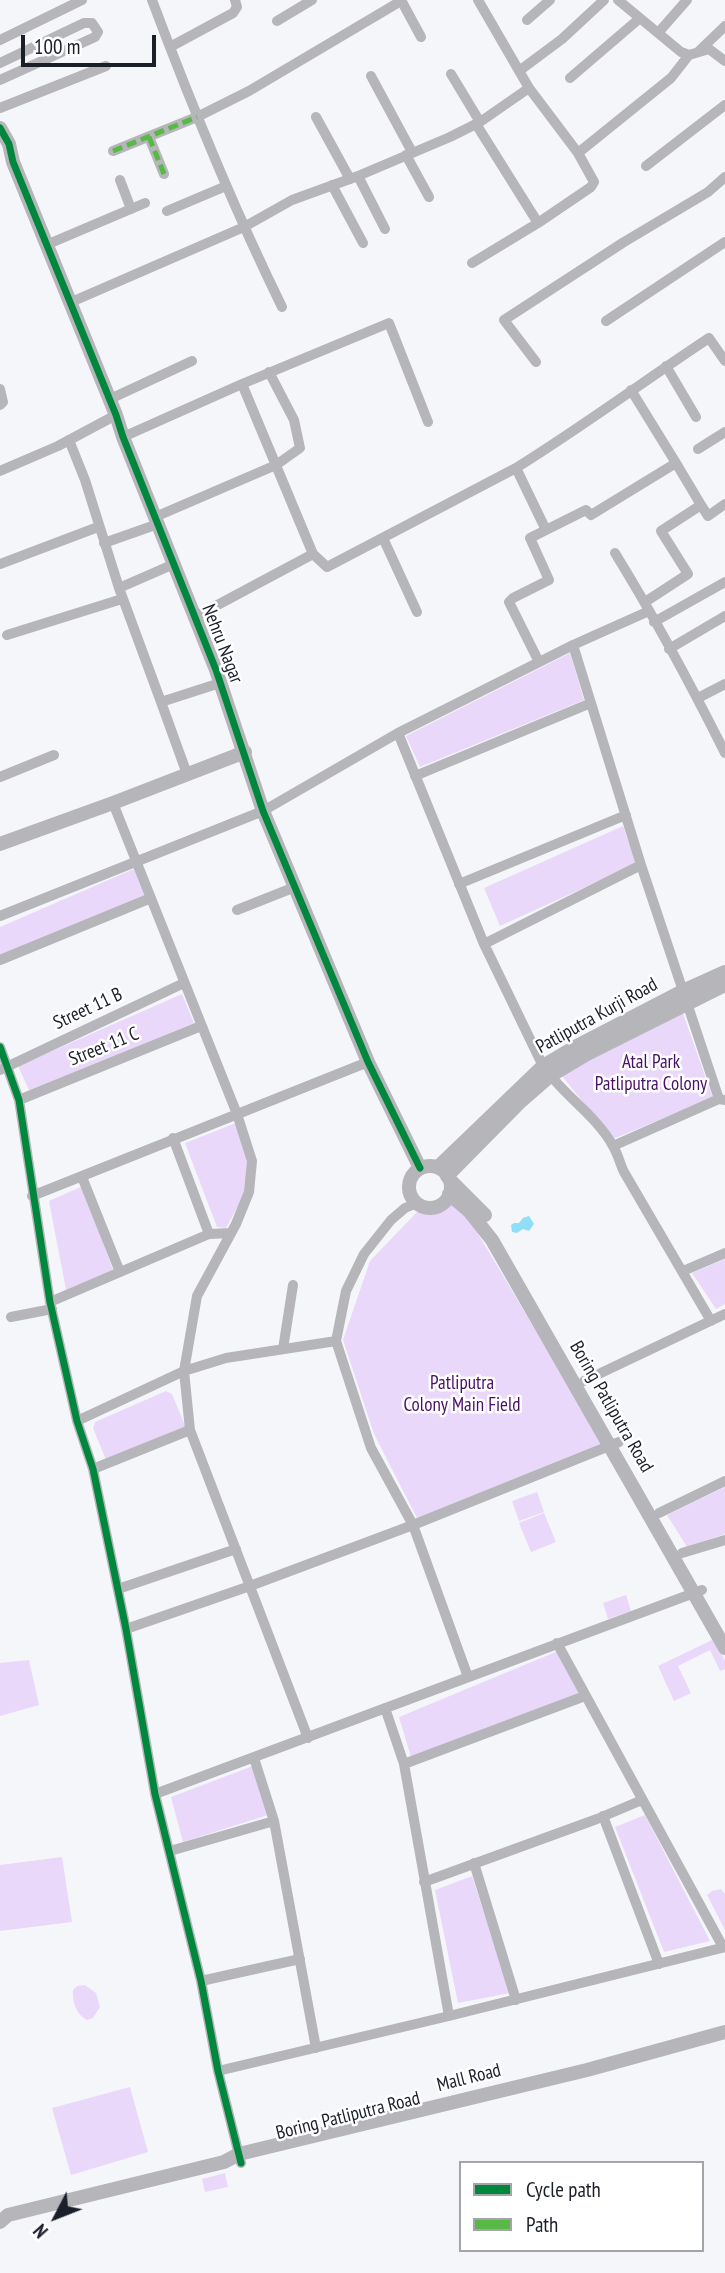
<!DOCTYPE html>
<style>
body{margin:0}
#map{position:relative;width:725px;height:2273px;overflow:hidden;background:#f4f6f9;font-family:"PT Sans Narrow",sans-serif}
canvas{display:block}
.legend{position:absolute;left:459px;top:2161px;width:245px;height:91px;box-sizing:border-box;background:#fff;border:2px solid #a4a5aa;margin:0;padding:9px 12px;list-style:none;font-size:21px;color:#1b1f2a}
.legend li{display:flex;align-items:center;gap:14px;height:35px}
.legend b{width:35px;border:2px solid #a4a5aa}
.north{position:absolute;left:21px;top:2182px;width:70px;height:70px;-webkit-text-stroke:5px #fff;paint-order:stroke;rotate:228deg;font-size:19px;font-weight:700;line-height:28px;text-align:center;color:#1b1f2a}
.north::after{content:'';display:block;margin:auto;width:24px;height:32px;background:#1b1f2a;clip-path:polygon(50% 0,100% 100%,50% 72%,0 100%)}
.scale{position:absolute;left:21px;top:35px;width:135px;height:32px;box-sizing:border-box;border:4px solid #1b1f2a;border-top:0;padding-left:9px;font-size:21px;line-height:24px;white-space:nowrap;color:#1b1f2a;-webkit-text-stroke:5px #fff;paint-order:stroke}
</style>
<div id="map">
<canvas width="725" height="2273"></canvas>
<ul class="legend">
<li><b style="height:9px;background:#00873e"></b>Cycle path</li>
<li><b style="height:9px;background:#58b947"></b>Path</li>
</ul>
<div class="north">N</div>
<div class="scale">100 m</div>
</div>
<script>
const ctx = document.querySelector('canvas').getContext('2d');
ctx.lineJoin = 'round';
function fill(path, color) {
  ctx.fillStyle = color;
  ctx.fill(path, 'evenodd');
}
function trace(path, color, width, dash) {
  ctx.strokeStyle = color;
  ctx.lineWidth = width;
  ctx.lineCap = dash ? 'butt' : 'round';
  ctx.setLineDash(dash || []);
  ctx.stroke(path);
}
function drawText(font, color, halo, rows, align = 'center') {
  ctx.font = font + ' "PT Sans Narrow",sans-serif';
  ctx.lineWidth = 5;
  ctx.setLineDash([]);
  ctx.textBaseline = 'middle';
  ctx.strokeStyle = halo;
  ctx.fillStyle = color;
  for (const [text, x, y, turn = 0] of rows) {
    ctx.save();
    ctx.translate(x, y);
    ctx.rotate((+turn || 0) * Math.PI / 180);
    ctx.textAlign = isNaN(turn) ? turn : align;
    if (halo) ctx.strokeText(text, 0, 0);
    ctx.fillText(text, 0, 0);
    ctx.restore();
  }
}
const green = new Path2D(`
 M570,653L584,700L420,767L406,736Z
 M623,826L636,864L500,926L484,888Z
 M136,868L147,897L0,955V927Z
 M182,994L194,1023L30,1092L18,1066Z
 M680,1005L713,1098L613,1139L558,1071Z
 M236,1123C244,1143 253,1172 244,1194C239,1205 232,1217 226,1228L217,1227L185,1143Z
 M83,1186L113,1270L66,1290L49,1201Z
 M445,1198L468,1217L603,1443L417,1518L374,1434L343,1340L370,1261L417,1212L435,1207Z
 M725,1259V1304L716,1309L692,1273Z
 M166,1391L172,1394L186,1428L106,1460L93,1428L95,1422Z
 M725,1487V1534L687,1547L667,1515Z
 M537,1492L544,1512L519,1521L512,1501Z
 M544,1513L556,1542L531,1552L519,1523Z
 M626,1595L631,1611L608,1619L603,1603Z
 M714,1639L725,1661V1669L720,1671L710,1650L678,1666L691,1693L674,1701L658,1666Z
 M558,1651L581,1694L411,1757L399,1717Z
 M29,1660L39,1705L0,1716V1663Z
 M253,1766L268,1815L183,1842L171,1797Z
 M645,1815L710,1941L664,1952L615,1827Z
 M62,1857L72,1922L0,1931V1865Z
 M472,1876L510,1993L458,2003L435,1890Z
 M721,1889L725,1894V1930L707,1895L712,1891Z
 M85,1985L96,1993L100,2007L93,2018L87,2020C76,2014 72,2002 73,1990L77,1986Z
 M130,2087L148,2152L71,2175L52,2108Z
 M225,2173L228,2187L205,2192L202,2179Z`);
const water = new Path2D(`
 M529,1216L534,1224L529,1231L523,1229L517,1233L512,1232L511,1225L514,1223H519L523,1218Z`);
const street = new Path2D(`
 M152,0C191,104 233,207 282,307
 M401,0L421,37
 M478,0L529,88L578,153L671,78L689,55
 M618,0L681,52L689,55L709,49L725,61
 M527,20L550,0
 M277,21L312,0
 M658,33L687,0
 M0,40L82,0
 M170,47L233,13L237,7L235,0
 M699,51L725,26
 M0,63L84,23H92L98,32L95,37L0,80
 M519,71L562,39L604,0
 M451,74L480,122
 M371,76L412,152
 M570,78L640,18
 M0,108L106,66
 M316,117L350,179
 M476,124L538,223
 M149,137L164,174
 M113,151L197,117L249,91L401,1
 M406,155L429,197
 M646,166L725,105
 M358,176L385,229
 M120,180L131,209
 M332,185L363,243
 M167,211L226,186
 M46,245L145,203
 M472,263L538,223L591,187L594,182L578,153
 M69,303L244,227L292,200L358,176L450,137L480,122L529,88
 M606,321L725,242
 M536,362L504,320L624,242L708,192L725,177
 M666,366L696,417
 M0,389L3,402L0,405
 M631,390L676,463L591,515L586,510L546,530L516,468C582,427 644,381 709,338L725,361
 M110,399L192,361
 M123,437L242,384L389,323L428,422
 M69,440L85,480L119,588
 M698,449L725,432
 M0,471L58,446L116,415
 M701,505L708,516L725,504
 M155,517L276,465L300,448L294,420L269,372
 M383,538L417,612
 M104,543L158,524
 M615,553C655,618 691,685 725,753
 M313,554L327,567L516,468
 M0,564L98,527
 M645,602L688,574L661,531L701,505L676,463
 M195,617L313,554L242,384
 M654,622L725,582
 M7,635L122,599
 M573,645L641,865L719,1099
 M669,649L725,616
 M539,662L509,602L513,598L549,580L530,538L546,530
 M698,698L725,684
 M161,702L119,588L174,564
 M398,733L484,944L543,1066C563,1095 596,1115 613,1146C618,1154 620,1164 624,1172L711,1321
 M187,774L161,702L220,683
 M415,776L591,703
 M0,777L54,755
 M113,803L237,1114L252,1161L249,1192L236,1224L197,1296L184,1371L190,1430L308,1738
 M459,884L626,815
 M237,910L295,887
 M0,916L263,811L398,733L573,645L649,611
 M484,944L641,865
 M0,960L151,898
 M0,1047L19,1100L50,1302L77,1421L93,1469L126,1629L155,1794L201,1981L218,2071L241,2163
 M0,1070L184,983
 M19,1100L201,1026
 M173,1138L209,1234
 M613,1146L719,1099L725,1100
 M82,1177L120,1272
 M32,1196L368,1062
 M417,1203L405,1208L391,1220L364,1254L346,1291L336,1341L371,1448L413,1525L468,1677
 M683,1271L725,1253
 M50,1302L209,1234L231,1233
 M11,1317L52,1309
 M283,1349L293,1285
 M584,1381L725,1314
 M77,1421L184,1371L226,1358L336,1341
 M93,1469L190,1430
 M659,1513L725,1481
 M682,1553L725,1540
 M118,1589L236,1549
 M126,1629L250,1586L413,1525L619,1442
 M557,1643L723,1947
 M385,1708L404,1764L449,2016
 M254,1758L274,1821L316,2048
 M404,1764L585,1696
 M155,1794L702,1590
 M603,1816L659,1964
 M170,1851L274,1821
 M474,1863L516,2000
 M424,1882L597,1819L642,1800
 M201,1981L300,1959
 M218,2071L449,2016L725,1947`);
const secondary = new Path2D(`
 M0,128L9,144L13,162L116,415L123,437L216,670L263,811L368,1062L420,1168
 M0,844L113,803L245,752
 M409 1187a21 21 0 1 1 42 0a21 21 0 1 1-42 0Z
 M438,1167L543,1066L575,1047L683,991L725,972
 M447,1176L519,1103L550,1076L587,1054L725,985
 M449,1179L485,1215
 M449,1194L469,1211L492,1240L725,1648
 M0,2222L8,2215L224,2162L239,2154L587,2070L725,2032`);
const quiet = new Path2D(`
 M149,137L164,174
 M113,151L197,117`);
const cycleway = new Path2D(`
 M0,128L9,144L13,162L116,415L123,437L216,670L263,811L368,1062L420,1168
 M0,1047L19,1100L50,1302L77,1421L93,1469L126,1629L155,1794L201,1981L218,2071L241,2163`);
const streetNames = [
 ["Nehru Nagar",222,644,69],
 ["Street 11 B",88,1009,-25],
 ["Patliputra Kurji Road",597,1016,-29],
 ["Street 11 C",104,1047,-22],
 ["Boring Patliputra Road",611,1407,60],
 ["Mall Road",469,2078,-14],
 ["Boring Patliputra Road",348,2116,-14]
];
const parkNames = [
 ["Atal Park",651,1063],
 ["Patliputra Colony",651,1085],
 ["Patliputra",462,1384],
 ["Colony Main Field",462,1406]
];
fill(green, '#ead8fb');
fill(water, '#8fdefa');
trace(street, '#b6b6ba', 10);
trace(secondary, '#b5b5ba', 14);
trace(quiet, '#58b947', 5, [10, 5]);
trace(cycleway, '#00873e', 7);
drawText('19px', '#1b1f2a', '#fff', streetNames);
drawText('19px', '#490e68', '#fff', parkNames);
</script>
